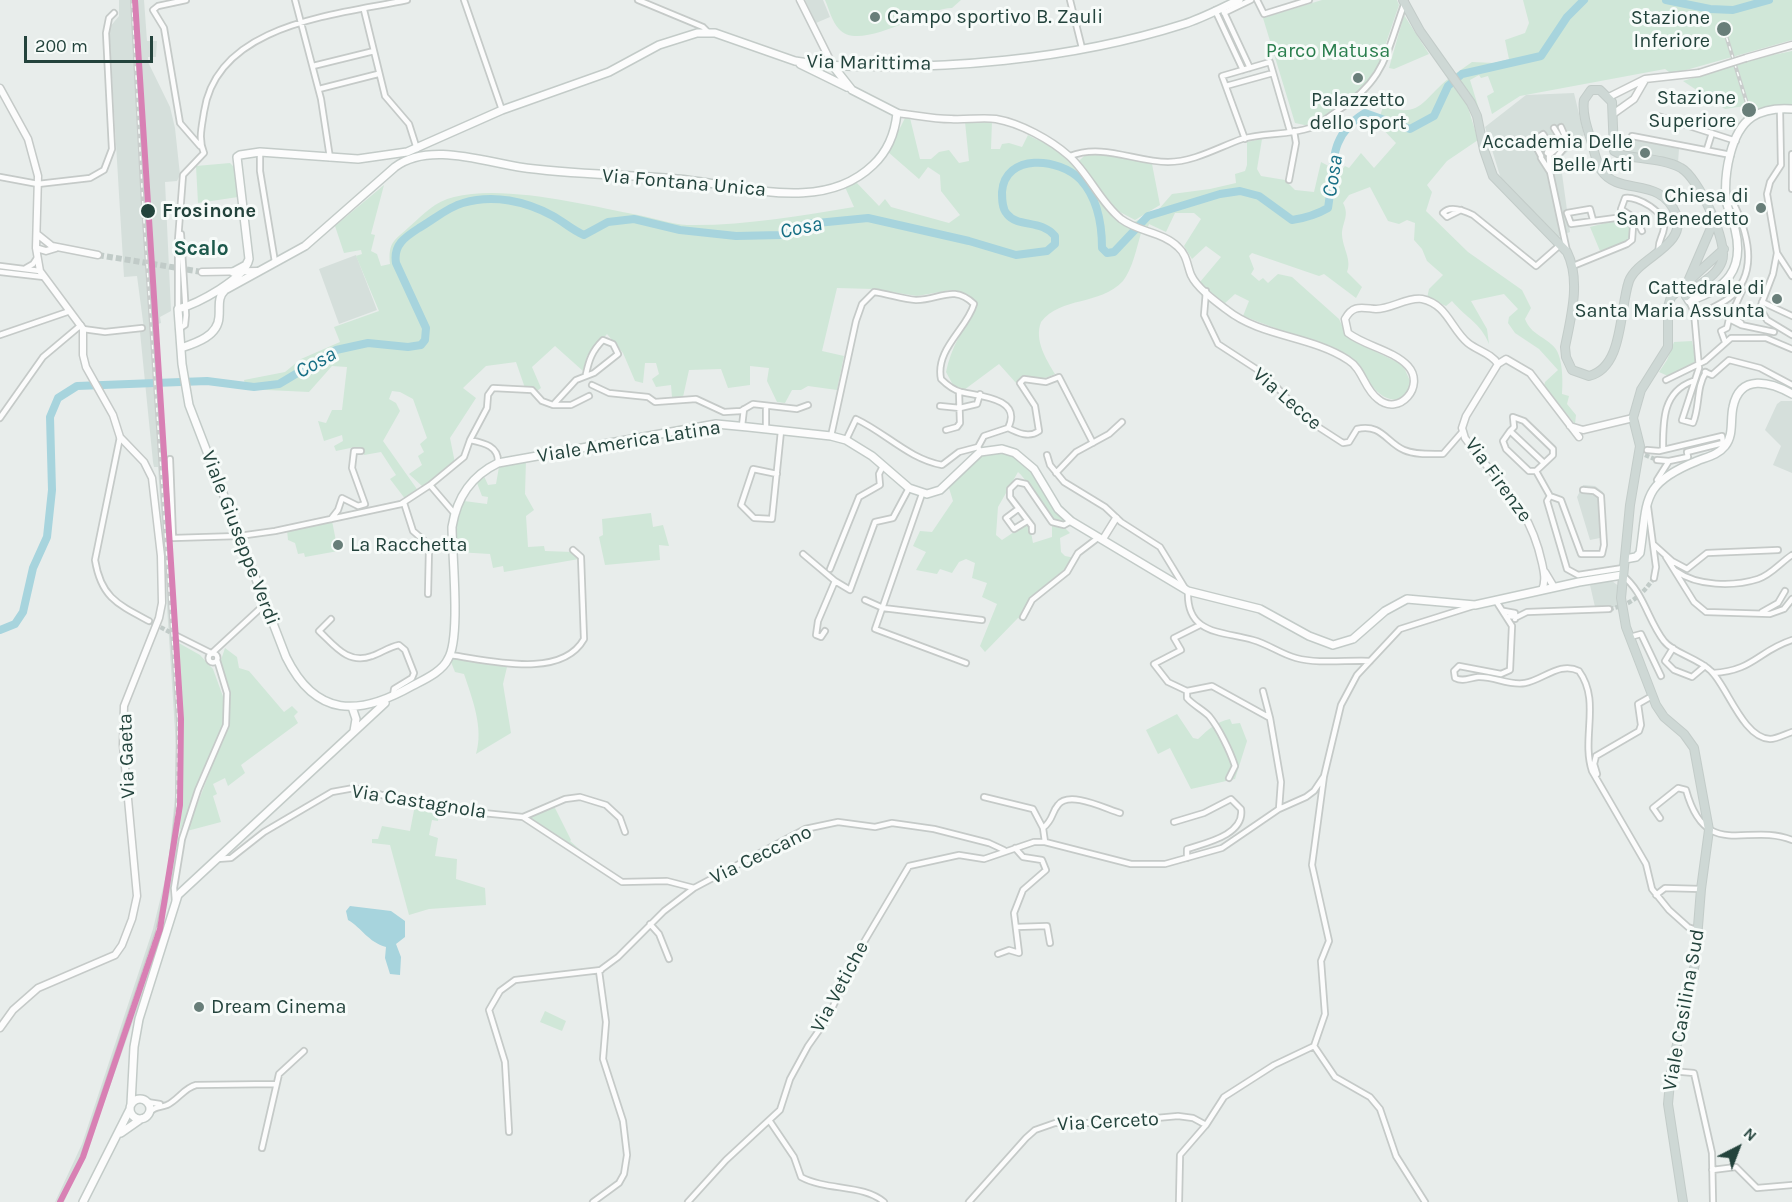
<!DOCTYPE html>
<style>
body{margin:0}
#map{position:relative;width:1792px;height:1202px;overflow:hidden;background:#e8edeb;font-family:Karla,sans-serif}
canvas{display:block}
.north{position:absolute;left:1708px;top:1118px;width:60px;height:60px;-webkit-text-stroke:4px #f7fbf9;paint-order:stroke;rotate:42deg;font-size:16px;font-weight:700;line-height:24px;text-align:center;color:#23433c}
.north::after{content:'';display:block;margin:auto;width:21px;height:27px;background:#23433c;clip-path:polygon(50% 0,100% 100%,50% 72%,0 100%)}
.scale{position:absolute;left:24px;top:36px;width:129px;height:27px;box-sizing:border-box;border:3px solid #23433c;border-top:0;padding-left:8px;font-size:18px;line-height:21px;white-space:nowrap;color:#23433c;-webkit-text-stroke:4px #f7fbf9;paint-order:stroke}
</style>
<div id="map">
<canvas width="1792" height="1202"></canvas>
<div class="north">N</div>
<div class="scale">200 m</div>
</div>
<script>
const ctx = document.querySelector('canvas').getContext('2d');
ctx.lineJoin = 'round';
function fill(path, color) {
  ctx.fillStyle = color;
  ctx.fill(path, 'evenodd');
}
function trace(path, color, width, dash) {
  ctx.strokeStyle = color;
  ctx.lineWidth = width;
  ctx.lineCap = dash ? 'butt' : 'round';
  ctx.setLineDash(dash || []);
  ctx.stroke(path);
}
function drawText(font, color, halo, rows, align = 'center') {
  ctx.font = font + ' Karla,sans-serif';
  ctx.lineWidth = 6;
  ctx.setLineDash([]);
  ctx.textBaseline = 'middle';
  ctx.strokeStyle = halo;
  ctx.fillStyle = color;
  for (const [text, x, y, turn = 0] of rows) {
    ctx.save();
    ctx.translate(x, y);
    ctx.rotate((+turn || 0) * Math.PI / 180);
    ctx.textAlign = isNaN(turn) ? turn : align;
    if (halo) ctx.strokeText(text, 0, 0);
    ctx.fillText(text, 0, 0);
    ctx.restore();
  }
}
const built = new Path2D(`
 M119,0H144L147,41H157L156,57H148V62L170,107L175,128L180,175L177,181L165,182L171,311L160,317L161,323L158,324L183,745L182,796L175,868L167,906L139,1004L89,1146L64,1202H55L82,1144L153,929L168,867L175,796L176,746L158,467H154L153,462L140,332L144,329L137,276L124,277L109,28L119,16Z
 M805,0H823L830,17L816,23Z
 M1574,93L1584,135L1560,159L1570,232L1558,237L1501,179L1485,127L1526,95Z
 M1619,136L1679,149L1678,163L1618,150Z
 M356,255L377,310L339,324L319,269Z
 M1781,401H1792V473L1773,465L1781,446L1765,430L1777,404Z
 M1583,485L1595,486L1603,492L1605,537L1590,540L1577,497Z
 M1612,581L1620,587V607H1595L1590,585Z`);
const green = new Path2D(`
 M825,0H961L952,8C924,8 860,53 839,29C832,22 829,9 825,0Z
 M1322,0H1397L1399,5L1374,78L1354,98L1309,126L1295,123L1263,18Z
 M1523,0H1792V40L1672,74L1665,69L1520,96L1492,114L1487,96L1494,92L1488,76L1481,78L1479,75L1470,80L1482,119L1468,91L1455,74L1472,62L1494,63L1509,59L1505,40L1525,33L1529,23Z
 M1404,15L1429,54L1394,69L1389,68Z
 M1792,51V107L1752,109L1751,105L1725,109L1683,81L1749,60Z
 M1448,79L1467,104L1478,140L1447,161L1427,185L1432,192L1426,211L1468,252L1522,290L1531,308L1525,319C1531,335 1545,336 1555,348C1563,358 1563,382 1562,394L1569,396L1567,404L1576,415L1575,424L1544,386L1545,382L1558,370L1539,349L1515,333L1508,323L1509,317L1518,309L1504,294L1471,301L1487,329L1489,344C1480,322 1467,319 1452,301L1446,306L1427,298L1429,289L1443,275L1427,261L1422,249L1414,240L1415,223L1407,220L1399,224L1388,221L1370,187L1349,195L1343,203C1350,216 1342,222 1342,235C1343,249 1352,260 1347,272L1362,287L1356,298L1324,274L1319,276L1252,253L1249,256L1254,269L1251,274L1259,281L1263,278L1268,283L1278,274L1292,277L1339,319L1348,338L1403,365L1410,381L1409,389L1404,396L1396,400C1370,398 1365,367 1344,354L1243,316L1249,301L1235,294L1224,304L1200,282L1221,257L1206,246L1192,259L1184,246L1201,219L1194,213H1175L1166,232L1149,224L1148,227L1134,222L1158,210L1172,194L1210,189L1236,183L1235,174L1245,171L1247,165V142L1262,139L1257,169L1261,176L1285,180L1295,190L1314,192L1321,162L1340,172L1345,166L1349,168L1361,153L1374,168L1396,143L1378,124L1383,106C1421,119 1422,100 1448,79Z
 M905,118H910L920,159H931L939,152L949,150L959,163L969,161L965,122L992,121L991,149H1000L1002,144L1009,143L1022,147L1028,135C1039,141 1054,146 1065,155C1096,180 1098,219 1141,233C1137,247 1132,270 1123,281C1100,306 1061,296 1041,322C1034,340 1046,359 1055,374C1042,382 1029,375 1016,383L999,364L964,390L953,385L946,372C951,348 962,330 976,309L973,299L951,290L917,296L873,289L837,288L822,351L844,356L837,390L808,386L801,390H792L785,403L777,402L767,381L769,368L750,366V385L728,388L721,369L689,370L683,397H672L671,385L656,387L652,379L659,374L656,363H645L643,383L635,381L623,353L607,334L587,356L583,371L555,346L532,367L541,388L537,391L525,388L516,362L486,366L463,388L476,398L450,438L455,463L423,487L409,474L422,465L418,456L424,452L420,444L427,438L413,399L400,392L392,391L389,399L396,403L400,411L383,441L419,492L406,500L390,479L396,475L381,452L364,455L361,448L355,447L336,451L334,446L343,441L342,435L324,441L318,421L326,423L332,410H342L347,367L332,366L309,392L246,389L244,380L285,372L301,359L340,342L334,327L379,311L356,256L362,254L361,250L344,253L335,226L384,185L371,234L375,235L371,251L377,254L381,266L390,264C388,242 394,241 409,227C423,215 435,201 454,197C503,184 588,205 638,215C654,218 671,224 687,225C743,226 799,216 854,207L845,187L855,181L879,206L885,199L891,207L949,223L960,215L941,191L940,175L928,167L919,179L888,152Z
 M1087,153L1120,155L1152,164L1160,205L1135,220L1118,211L1078,162Z
 M230,163L234,167L238,197L198,203L196,166Z
 M1617,220L1629,225L1632,236L1623,243L1600,251L1590,227Z
 M1692,341L1696,361L1693,363L1668,376L1659,372L1667,360L1674,342Z
 M998,451C1032,459 1048,494 1067,520L1061,523C1040,515 1034,486 1018,472L998,507L996,535L1002,540L1026,524L1030,527L1033,543L1052,537V526L1065,528L1070,533L1060,538L1061,552L1065,556L1075,558C1062,576 1019,600 1023,621L1018,618L985,652L980,646L997,604L982,597L987,583L972,578L975,563L966,559L959,562L952,573L940,569L937,574L916,570L926,552L913,546L920,531L932,532L953,501L949,488C964,470 974,454 998,451Z
 M526,460L525,494L534,510L526,516L528,547L544,546L545,551L573,552L579,559L504,572L503,566L493,568L490,554L457,552V522L464,501L487,504L488,497L482,496L477,483L484,476L488,485L496,484L499,467Z
 M651,513L653,527L663,525L669,546L659,545L660,560L605,565L599,537L603,535L602,519Z
 M332,521L338,551L305,557L304,553L298,554L295,543L288,540L287,530Z
 M177,642L200,655L213,669L225,702L223,723L180,831L183,745Z
 M225,648L237,657L239,668L249,671L284,712L292,706L298,712L294,716L298,723L241,765L245,773L228,786L225,778L213,784L217,794L213,796L221,822L187,831L230,719V694L220,663Z
 M454,658L507,667L503,684L511,733L476,754C484,728 472,698 464,674L455,672L451,662Z
 M1177,714L1193,738L1198,739C1209,729 1216,722 1230,719L1232,724L1240,723L1247,741L1235,779L1191,789L1170,748L1158,754L1146,730Z
 M415,805L439,812L438,821L432,820L429,835L438,838L435,856L457,859L456,879L485,888L486,905L429,909L409,915L390,845L372,843V839H378L382,826L410,831Z
 M554,806L571,840L570,841L585,854L583,856L527,817Z
 M545,1011L566,1021L562,1031L540,1022Z`);
const water = new Path2D(`
 M350,906L391,911L405,921V937L396,944L401,957L400,975L390,974L385,958L386,947C368,942 362,928 348,920L346,911Z`);
const river = new Path2D(`
 M1666,0L1710,9L1733,10L1769,0
 M0,630L15,624L23,612L33,568L47,537L52,490L50,417L58,398L77,386L207,381L254,387L279,384L336,350L368,343L408,347L421,345L425,340L426,328L396,263C393,245 405,237 419,228C433,220 448,207 463,203C493,194 526,201 553,216C564,222 572,230 584,235L608,222L634,219L680,230L736,236L781,235L807,224L868,218L969,241L1016,255L1047,251L1055,244V236C1041,219 1018,228 1007,214C1002,209 1002,199 1002,192C1005,153 1059,157 1081,180C1098,199 1102,224 1102,248L1107,253L1114,252L1148,216L1220,194L1240,191L1259,196L1292,220C1306,218 1316,215 1328,208C1335,168 1326,137 1365,113L1410,129L1434,116L1448,86L1462,74L1541,56L1567,17L1584,0`);
const minorTunnel = new Path2D(`
 M1645,455L1657,460
 M1609,609C1631,605 1641,596 1654,578
 M149,621L177,636`);
const tertiaryTunnel = new Path2D(`
 M98,255L202,272`);
const minor = new Path2D(`
 M186,0L158,6L153,10L164,28L180,123L200,146
 M295,0L321,99L330,158
 M464,0L502,110
 M638,0L703,27L708,32
 M1070,0L1082,48
 M1257,0L1264,14L1309,0
 M1222,8L1250,68
 M364,10L385,96L409,124L417,149
 M1215,10L1243,70
 M1224,13L1251,0
 M313,66L374,51
 M1226,86L1273,73
 M319,89L378,74
 M1780,110L1781,165L1770,182L1767,194L1777,253L1773,274L1760,308L1767,320L1792,335
 M1658,116L1736,141
 M1632,136L1731,155
 M1245,139L1222,76L1270,62L1290,131
 M1707,149L1712,133
 M260,152V171L275,262
 M1792,154V189
 M1549,155L1563,143L1554,128
 M1070,156C1103,143 1135,162 1168,162C1194,162 1219,147 1242,139C1264,133 1289,135 1310,128C1320,124 1329,117 1337,111C1386,80 1386,53 1405,2
 M1541,156L1533,141L1543,134L1550,145L1547,153
 M1541,158L1550,172L1549,157
 M1550,165L1568,143L1561,127
 M1550,172L1567,251
 M0,177L38,184L90,178L104,170L112,149L106,33L109,18L114,13
 M1289,180L1296,143L1294,131
 M1461,210L1447,217L1443,213C1450,205 1465,211 1473,215L1536,266L1560,245
 M1642,231L1636,219L1621,209L1625,198C1638,196 1666,212 1664,228C1663,237 1657,242 1659,251
 M1777,253L1792,276
 M0,266L40,271
 M1573,266L1627,244L1632,240L1633,226L1623,217L1571,224L1567,213L1590,209L1593,220
 M26,268L33,264L37,258
 M0,272L44,277
 M1206,291L1204,315L1218,344L1264,374L1309,421L1343,443L1349,442L1357,429C1381,423 1387,443 1404,450C1415,455 1431,454 1443,454L1463,431
 M1689,301L1694,312L1699,368L1682,420L1693,423C1700,407 1696,387 1706,372
 M1762,302L1792,316
 M178,309V240L183,175L204,153C198,139 202,126 204,112C217,23 337,15 407,0
 M1694,312L1700,314C1710,309 1721,304 1729,298C1759,274 1748,234 1734,204L1726,201
 M1741,323L1731,315L1742,291
 M83,329L105,332L142,328
 M179,329L185,325L186,315L181,234
 M0,335L70,311
 M1725,342L1721,331L1727,328L1729,319L1741,325L1774,332
 M1705,372L1712,375L1729,360L1760,368L1792,385
 M1666,380L1705,361L1731,338H1766L1792,349
 M592,385L609,393L648,397L655,402L696,399L724,412L741,411L753,404L797,409L808,405
 M553,405H571L589,396
 M940,406L960,408L977,404L980,394
 M0,418L43,357L81,325
 M742,426L744,409
 M1008,428C1018,433 1029,438 1039,431L1035,406L1020,383L1024,379L1046,382L1059,377L1093,443
 M766,429V406
 M946,430L957,427L960,423L959,392
 M1510,431L1503,441L1506,449L1529,471H1536
 M831,436L856,321L862,304L874,292C888,294 903,299 916,300C940,300 953,284 974,304C967,329 935,349 941,379C946,384 954,390 961,392C979,396 1023,398 1008,428L984,436L978,447
 M120,437L95,560C101,597 117,604 149,621
 M470,440L487,408L488,395L493,388L532,390L542,401L553,405L576,380L594,373L618,354L613,344L603,340C592,351 589,360 586,374
 M846,440L856,419C886,433 909,459 942,465L959,452L978,447L979,449
 M1647,450L1659,451L1722,436L1723,443L1687,452L1688,457L1669,461L1657,480L1659,482
 M1663,450C1663,422 1662,392 1693,381
 M1047,455L1050,465L1064,482L1105,507L1121,522L1160,547L1185,588
 M170,459L173,538L239,536L275,531L401,504L430,485L454,513
 M1657,460L1669,461
 M1544,463L1510,431L1514,427L1513,417L1524,421L1553,449V455L1536,471L1550,496
 M1056,473L1076,452L1109,434L1122,422
 M777,474L753,469L741,505L754,518L772,519L781,431
 M430,485L464,457L470,440C484,443 499,446 498,463
 M1583,490L1594,491L1601,496L1604,545L1602,554H1581L1561,500L1550,496L1547,501L1567,569L1578,575L1623,568
 M922,494L875,629L966,663
 M404,503L413,531L427,543L429,549L428,594
 M1648,507L1656,567L1654,578
 M1018,509L1006,518L1014,529L1027,521
 M331,519L338,510L342,498L358,506L365,504L352,468L354,451H361
 M1032,531V526L1010,497V489L1017,482L1026,484L1052,522L1064,525L1071,521
 M1653,544L1672,561L1687,569L1707,553L1778,550
 M803,554L835,581
 M1666,557L1694,602L1706,612L1770,614L1784,609L1792,599
 M830,569L859,497L880,485L879,474L883,466
 M1676,571C1697,586 1733,587 1758,579C1771,575 1781,562 1792,555
 M1622,575C1644,592 1648,621 1664,641C1673,653 1698,658 1711,671C1727,686 1743,738 1770,739C1776,739 1786,734 1792,732
 M1188,591C1186,635 1222,631 1253,640C1268,644 1281,654 1296,658C1318,664 1346,660 1370,661
 M865,600L883,608L982,620
 M1496,601L1512,626L1510,670L1501,674L1459,666L1454,671L1455,678C1463,682 1469,678 1478,677C1494,676 1509,686 1525,683C1543,680 1560,661 1579,671C1601,701 1581,738 1592,771L1646,864L1652,889L1669,910L1688,927L1699,931
 M1504,611L1515,613V619
 M1762,612L1778,603L1785,591
 M1509,616L1517,617L1527,612L1609,609
 M1023,617L1032,600L1067,572L1078,553L1099,537
 M331,619L319,631C335,646 348,665 372,656C381,653 389,647 399,645L405,650L414,673L412,678L394,689L393,696
 M825,631L821,637L816,635L818,621L835,581L850,590L875,522L893,518L909,488
 M177,636L211,653
 M1630,637L1641,634L1661,676
 M1673,648L1665,661L1674,670L1692,677L1705,666
 M212,653L265,604
 M208.5 658a4.5 4.5 0 1 1 9 0a4.5 4.5 0 1 1-9 0Z
 M450,655C488,660 561,680 584,639L581,557L573,550
 M1713,673C1753,671 1758,651 1792,640
 M1187,691L1168,682L1154,664L1181,650L1174,638L1200,625
 M1263,691L1270,718
 M1597,774L1594,764L1596,756L1639,731L1641,725L1638,704L1652,696
 M1229,778L1235,766C1230,751 1219,728 1209,716C1202,709 1193,705 1187,698V691L1212,686L1270,718L1281,782L1279,809
 M984,797L1033,809L1043,828L1045,842
 M523,817L565,799L580,797L606,805L620,818L625,832
 M1660,818L1653,808L1678,788L1686,790C1706,862 1747,822 1792,840
 M1174,822L1204,813L1231,799L1241,809C1245,835 1205,843 1187,849V858
 M1043,828C1054,819 1051,813 1058,805C1069,790 1106,809 1120,813
 M217,859L231,858L264,832L332,792L354,788L433,808L523,817L622,882L667,881L694,888L805,829L838,822L875,827L892,823L934,829L989,843L1004,850
 M1656,895L1665,888L1701,889
 M175,901L174,888L182,839L198,790L226,725L227,693L217,660
 M650,924L659,934L669,959
 M1016,927L1047,926L1050,943
 M998,954L1009,950L1019,953L1014,913L1023,890L1046,870L1042,860L1023,857L1015,848
 M1314,1046L1335,1077L1370,1097L1380,1109L1396,1156L1425,1202
 M1671,1071L1694,1073L1712,1153L1713,1202
 M147,1102L160,1104
 M149,1113C155,1106 159,1108 167,1105C178,1100 184,1088 196,1085L276,1084
 M769,1120L794,1157L801,1177C827,1191 863,1184 884,1202
 M509,1132L505,1062L489,1010L500,991L515,980L601,970
 M262,1148L279,1074L304,1051
 M1712,1170L1736,1167L1757,1188L1792,1185
 M593,1202L619,1183L624,1174L627,1155L623,1121L603,1059L606,1022L599,971L618,957L664,911L694,888
 M688,1202L726,1160L780,1110L790,1079L808,1046L827,1019L861,947L909,866L959,855L984,859L1034,842H1045L1131,864H1165L1222,848L1279,809L1306,797L1314,791L1324,776
 M969,1202L1026,1138L1035,1130L1055,1123H1102L1178,1116L1193,1118L1206,1125
 M1179,1202L1180,1155L1206,1125L1224,1097L1274,1065L1314,1046L1325,1014L1321,961L1329,941L1312,865L1324,776L1341,705L1357,675L1400,629L1473,606`);
const tertiary = new Path2D(`
 M800,0L833,66
 M1746,58L1792,45
 M0,88L28,139L38,176L36,248L40,271L83,329V355L86,367L113,415L120,437L144,462L152,478L161,556L162,603L159,618L124,706L123,745L137,896L132,919L122,945L115,955L38,988L13,1010L0,1028
 M1609,97L1645,79L1699,73
 M897,113C915,115 933,119 951,119C966,120 982,117 996,119C1020,123 1051,140 1069,156C1089,174 1100,202 1121,219C1138,232 1163,232 1178,247C1187,255 1187,265 1191,275C1197,288 1215,301 1227,310C1261,337 1312,336 1348,360C1363,369 1364,389 1378,399C1399,417 1426,386 1408,366C1393,350 1365,346 1348,333L1345,319C1353,304 1362,308 1376,309C1391,309 1407,297 1422,299C1447,304 1451,329 1468,343C1478,351 1491,353 1498,364
 M1613,114L1634,99L1645,80
 M37,234L52,246L98,255
 M36,248L46,251L56,248
 M202,272L258,271
 M1570,426L1583,430L1633,418
 M1103,539L1116,518
 M1545,572L1554,587
 M1542,590C1546,581 1544,572 1542,563C1529,503 1498,484 1465,438L1462,428L1466,416L1498,364L1506,359L1530,373L1579,437`);
const secondary = new Path2D(`
 M800,64L847,87
 M249,259C245,279 197,304 178,309L182,364L189,405L286,657C316,718 359,716 412,686C423,680 442,672 448,659C461,638 452,555 452,527C457,497 471,476 498,463L716,424L748,427L831,436L846,440L872,456L909,488L927,494L940,490L980,452L1002,449L1015,453L1034,469L1058,509L1071,521L1188,591L1260,609L1309,636L1333,645L1353,639L1385,611L1407,599L1475,605L1579,582L1622,575
 M233,272L246,265L249,259L237,157L240,155L260,152L358,159L407,152L502,110L609,72L659,45L697,33H715L795,61L822,65C941,71 1071,60 1184,24C1203,18 1221,8 1239,0
 M1686,296L1689,301C1726,289 1745,270 1735,229C1733,219 1727,209 1726,199C1724,175 1730,132 1752,117C1763,110 1779,108 1792,109
 M181,348C196,343 218,336 219,317C220,306 217,298 225,290L305,246L395,167C428,142 482,161 519,167C572,175 624,174 677,179C740,184 821,215 873,165C888,151 895,133 897,113L852,90L833,66
 M1625,559L1636,557L1640,553C1648,500 1640,484 1697,461C1707,457 1718,455 1725,446C1734,435 1730,420 1733,407C1740,373 1771,382 1792,394
 M352,707L356,719L354,731
 M130 1109a10 10 0 1 1 20 0a10 10 0 1 1-20 0Z
 M131,1104L134,1047L139,1019L178,895L385,703
 M121,1133L141,1119
 M83,1202L130,1109`);
const primary = new Path2D(`
 M1403,0L1420,31L1471,103L1477,116L1484,150L1493,176L1567,252C1581,280 1571,317 1565,347L1566,357L1572,370L1589,376C1624,367 1619,310 1629,281C1638,257 1688,246 1676,214C1660,175 1619,197 1601,170C1596,162 1594,150 1591,140C1587,128 1582,113 1584,100L1591,90H1600L1612,102L1614,151L1622,155C1640,159 1665,159 1681,168C1698,177 1729,243 1722,261C1716,278 1697,284 1686,296
 M1689,279L1714,221
 M1683,1202L1668,1104L1671,1071L1695,964L1701,889L1709,830L1694,748L1684,734L1664,717L1656,705L1626,627L1621,598L1630,505L1640,446L1633,418L1641,390L1668,347V307L1671,297L1724,249`);
const rail = new Path2D(`
 M1724,29L1749,110
 M59,1202L81,1159L157,931L168,881L177,807L178,721L143,206L132,0`);
const tertiaryBridge = new Path2D(`
 M1699,73L1746,58`);
const rail1 = new Path2D(`
 M60,1202L83,1157L160,929L180,805L181,719L135,0`);
const markers = [
 [875,17,6,"#687e79"],
 [1724,29,8,"#687e79"],
 [1358,78,6,"#687e79"],
 [1749,110,8,"#687e79"],
 [1645,153,6,"#687e79"],
 [1761,208,6,"#687e79"],
 [148,211,8,"#23433c"],
 [1777,299,6,"#687e79"],
 [338,545,6,"#687e79"],
 [199,1007,6,"#687e79"]
];
const poiNames = [
 ["Campo sportivo B. Zauli",887,17,"left"],
 ["Stazione",1710,18],
 ["Inferiore",1710,41],
 ["Stazione",1736,98],
 ["Superiore",1736,121],
 ["Palazzetto",1358,100,"center"],
 ["dello sport",1358,123,"center"],
 ["Accademia Delle",1633,142],
 ["Belle Arti",1633,165],
 ["Chiesa di",1749,196],
 ["San Benedetto",1749,219],
 ["Cattedrale di",1765,288],
 ["Santa Maria Assunta",1765,311],
 ["La Racchetta",350,545,"left"],
 ["Dream Cinema",211,1007,"left"]
];
const parkNames = [
 ["Parco Matusa",1328,51]
];
const streetNames = [
 ["Via Marittima",869,63,1],
 ["Via Fontana Unica",684,183,5],
 ["Via Lecce",1287,399,41],
 ["Viale America Latina",629,442,-9],
 ["Via Firenze",1498,480,54],
 ["Viale Giuseppe Verdi",240,538,69],
 ["Via Gaeta",127,756,-92],
 ["Via Castagnola",419,802,9],
 ["Via Ceccano",761,855,-26],
 ["Via Vetiche",840,987,-62],
 ["Viale Casilina Sud",1684,1010,-80],
 ["Via Cerceto",1108,1122,-3]
];
const stopNames = [
 ["Frosinone",162,211]
];
const waterNames = [
 ["Cosa",1333,176,-81],
 ["Cosa",801,228,-12],
 ["Cosa",316,363,-29]
];
const neighbourhoodNames = [
 ["Scalo",201,249]
];
fill(built, '#d5dfdb');
fill(green, '#d0e7d8');
fill(water, '#a7d4dd');
trace(river, '#a7d4dd', 8);
trace(minorTunnel, '#c1cbc8', 4.5, [4.5, 2]);
trace(tertiaryTunnel, '#c1cbc8', 6, [6, 3]);
trace(minor, '#c5cac8', 8);
trace(tertiary, '#c5cac8', 9);
trace(secondary, '#c3cbc8', 10);
trace(primary, '#c3ccc9', 10);
trace(minor, '#fcfcfc', 4.5);
trace(tertiary, '#fcfcfc', 6);
trace(secondary, '#fcfcfc', 7);
trace(primary, '#ced8d5', 8);
trace(rail, '#c9cdcc', 4);
trace(rail, '#f7fbf9', 1.5, [4.5]);
trace(tertiaryBridge, '#c5cac8', 9, []);
trace(tertiaryBridge, '#fcfcfc', 6);
trace(rail1, '#d880b4', 6);
for (const [x, y, r, color] of markers) {
  const dot = new Path2D();
  dot.arc(x, y, r, 0, 2 * Math.PI);
  ctx.fillStyle = color;
  ctx.fill(dot);
  trace(dot, '#f7fbf9', 2);
}
drawText('20px', '#23433c', '#f7fbf9', poiNames, 'right');
drawText('20px', '#297e4d', '#f7fbf9', parkNames);
drawText('20px', '#23433c', '#f7fbf9', streetNames);
drawText('bold 20px', '#23433c', '#f7fbf9', stopNames, 'left');
drawText('italic 21px', '#176f85', '#f7fbf9', waterNames);
drawText('bold 21px', '#1c584b', '#f7fbf9', neighbourhoodNames);
</script>
